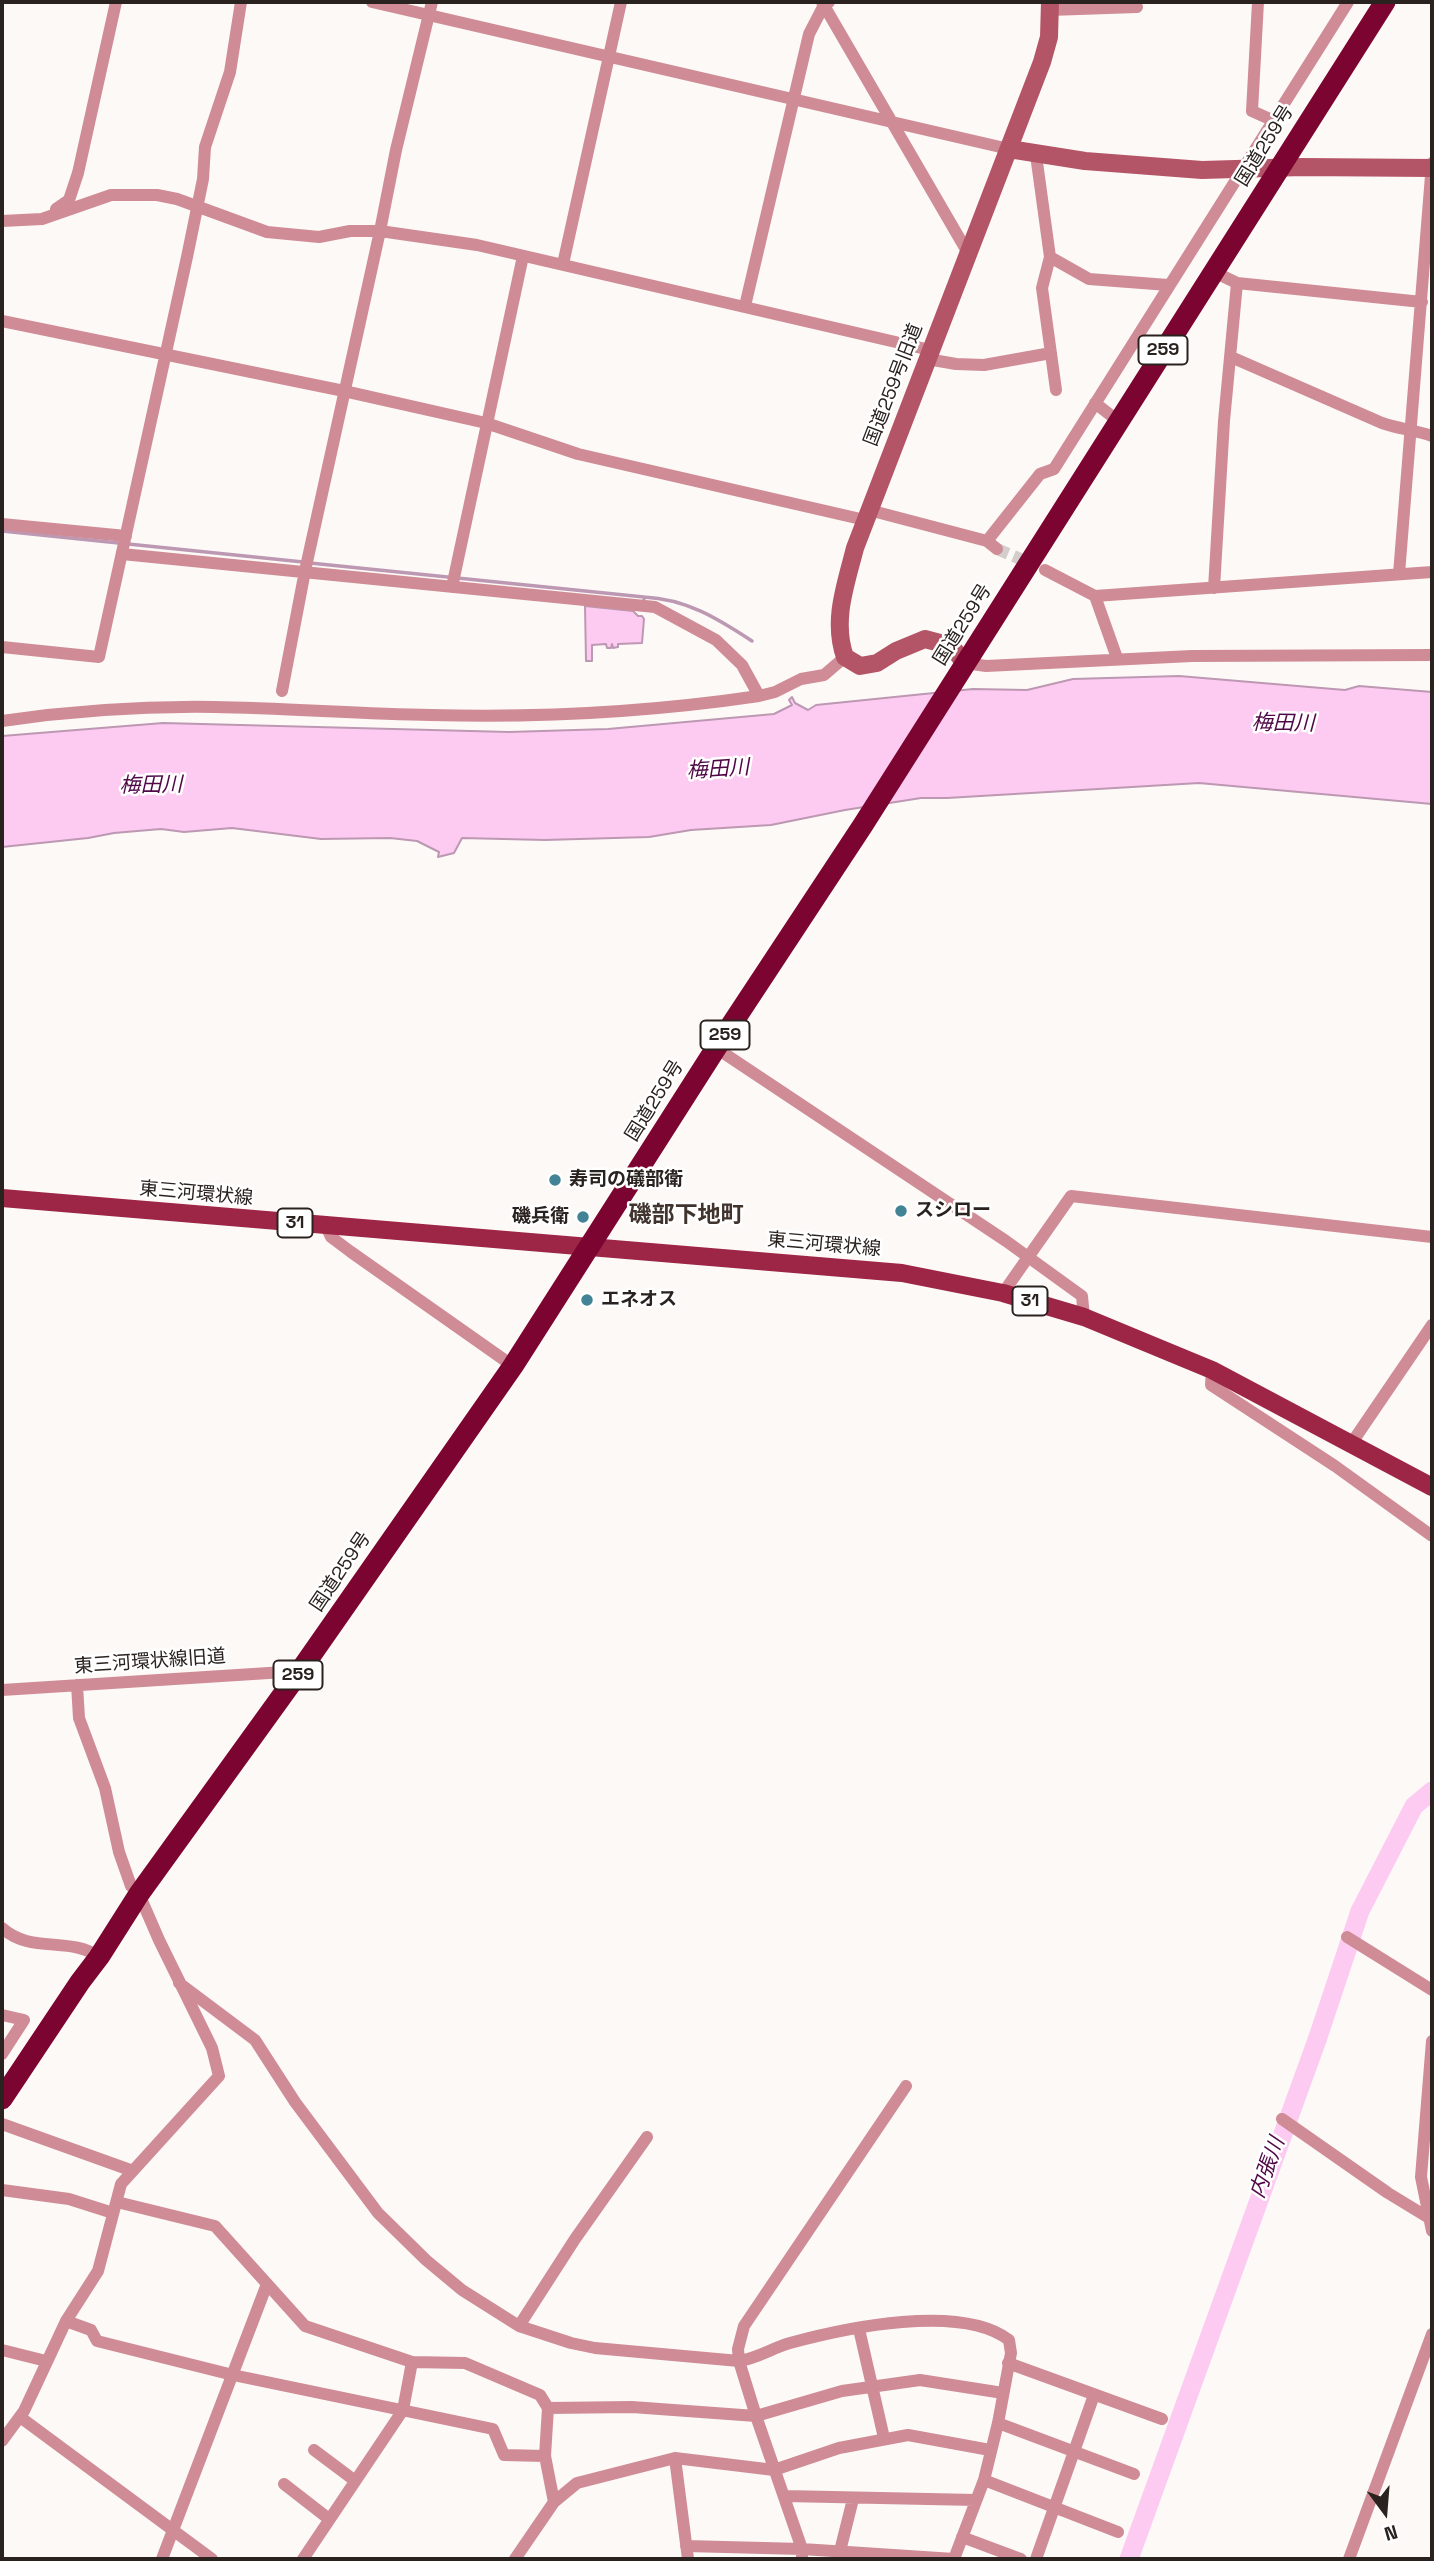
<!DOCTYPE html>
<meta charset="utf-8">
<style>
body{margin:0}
#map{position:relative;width:1434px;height:2561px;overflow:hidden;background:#fdf9f7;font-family:"Space Grotesk",sans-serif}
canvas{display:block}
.frame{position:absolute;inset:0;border:4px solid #29221f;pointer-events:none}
.north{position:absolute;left:1350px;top:2477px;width:70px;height:70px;-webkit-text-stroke:5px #fff;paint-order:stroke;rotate:164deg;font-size:19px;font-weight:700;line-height:28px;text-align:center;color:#29221f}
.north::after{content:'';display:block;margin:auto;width:24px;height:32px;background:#29221f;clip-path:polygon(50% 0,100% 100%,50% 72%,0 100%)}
</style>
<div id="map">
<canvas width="1434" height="2561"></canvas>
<div class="frame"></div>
<div class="north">N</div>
</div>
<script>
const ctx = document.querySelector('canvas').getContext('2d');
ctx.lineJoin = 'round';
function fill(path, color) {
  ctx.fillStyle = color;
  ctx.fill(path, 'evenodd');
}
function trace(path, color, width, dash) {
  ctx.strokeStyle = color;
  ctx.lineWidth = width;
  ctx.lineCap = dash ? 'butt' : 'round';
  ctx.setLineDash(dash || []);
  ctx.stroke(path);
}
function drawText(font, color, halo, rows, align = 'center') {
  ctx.font = font + ' "Space Grotesk","Noto Sans JP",sans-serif';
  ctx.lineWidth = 5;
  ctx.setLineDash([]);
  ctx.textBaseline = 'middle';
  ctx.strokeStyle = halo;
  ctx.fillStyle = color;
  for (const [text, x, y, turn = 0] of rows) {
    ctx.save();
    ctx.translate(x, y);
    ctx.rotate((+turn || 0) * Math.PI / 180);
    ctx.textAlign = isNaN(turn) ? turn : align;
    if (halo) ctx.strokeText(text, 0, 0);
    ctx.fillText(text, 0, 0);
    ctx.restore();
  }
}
const water = new Path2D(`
 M585,606L633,611L638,616H642L644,619L642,643L618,644V647L613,648L612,644L611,648H607L606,644L592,645V661H586Z
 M1179,676L1345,690L1359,686L1432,692V804L1199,783L947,798H921L845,810L771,825L691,830L649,837L545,840L462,838L454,853L438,857L439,852L417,841L390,838L321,839L232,828L184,832L161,829L114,833L88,838L2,847V736L163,723L509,732L608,729L774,714L792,705L789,700L792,697L795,703L808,710L816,705L973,689L1027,690L1073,679Z`);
const stream = new Path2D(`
 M2,531L303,562
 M310,563L644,597V599
 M644,597C686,599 717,618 752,641`);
const river = new Path2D(`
 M1129,2559L1317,2040L1360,1911L1414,1806L1432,1791`);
const streetTunnel = new Path2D(`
 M997,549L1032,564`);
const street = new Path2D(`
 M372,2L1009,149
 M822,2L968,253
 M1258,2L1252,111L1272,120
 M1050,10L1137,7
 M1036,155L1050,257L1089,279L1168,285
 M56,209L69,200L78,173L116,2
 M2,221L42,219L111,195H157L177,199L267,232L319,237L350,231H380L477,245L930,350
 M1050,257L1042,288L1056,390
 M563,264L621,2
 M1212,271L1237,283L1422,302
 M745,306L809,34L824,5L829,2
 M2,321L344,391L486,423L578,454L865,520
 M1231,357L1382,423C1399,429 1415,430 1432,436
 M927,359L956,364L984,365L1051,353
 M1095,403L1118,421
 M869,510L987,541L997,549
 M2,524L126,536
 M987,541L1040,474L1054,469L1348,2
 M122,554L655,607L716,640L742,665L759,696
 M1045,570L1095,596L1432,572
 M1399,574L1432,163
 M452,587L523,256
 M1214,588L1224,421L1237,283
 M1095,596L1117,658
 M2,647L99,657L187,257L203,179L205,147L230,72L241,2
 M965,663L986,666L1192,656L1432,655
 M282,691L305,571L380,231L396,150L432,2
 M2,721C71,711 144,706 214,707C286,708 359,714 431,715C541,718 650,712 759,696L775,692L801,679L824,675L845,657
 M716,1048L1006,1241L1082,1296L1084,1317
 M326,1226L331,1237L351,1252L513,1366
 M1003,1293L1071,1196L1432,1237
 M1212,1370L1211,1385L1335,1466L1432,1536
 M1351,1444L1432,1325
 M2,1690L300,1671
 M2,1928C30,1954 71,1936 99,1957
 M1347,1937L1432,1990
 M179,1983L255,2040L295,2102L378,2213L426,2260L462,2290L519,2326L571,2343L595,2348L739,2361C758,2358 772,2348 790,2343C845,2328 961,2303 1009,2340L1011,2353L998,2423L984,2480L954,2559
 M2,2015L24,2020L2,2054
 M1432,2041L1421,2177L1432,2231
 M1282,2119L1388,2193L1429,2218
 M2,2124L133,2171
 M2,2190L69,2199L113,2213
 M117,2202L215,2226L305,2326L412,2362L465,2363L540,2395L548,2408L545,2456L554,2502
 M66,2321L91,2330L97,2341L233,2375L493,2429L504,2455L545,2456
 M519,2326L575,2239L647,2137
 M859,2329L884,2438
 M2,2350L46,2361
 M1008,2363L1162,2419
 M548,2408L632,2407L756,2416L842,2391L920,2380L1003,2393
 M20,2417L212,2559
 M998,2423L1134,2474
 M2,2441L24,2411L66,2321L98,2271L121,2184L219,2076L212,2048L159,1940L139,1894L131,1886L119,1852L105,1788L79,1718L77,1685
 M314,2450L354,2480
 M675,2458L688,2559
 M984,2480L1118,2532
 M284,2484L329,2519
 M784,2496L976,2500
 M962,2537L1021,2559
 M686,2546L802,2549L954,2559
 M840,2551L853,2499
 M162,2559L267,2284
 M303,2559L403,2410L412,2362
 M515,2559L554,2502L577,2483L675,2458L774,2470L839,2448L908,2435L990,2450
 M802,2559V2549L756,2416L739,2361L738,2349L744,2326L906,2086
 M1036,2559L1094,2395
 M1349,2559L1432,2334`);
const secondary = new Path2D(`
 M1009,149L1085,161L1202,170L1302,167L1432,168
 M965,663L951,646L925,639L896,651L877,663L860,666L845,657C832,620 846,584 855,548L1042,62L1049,37L1050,2`);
const primary = new Path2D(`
 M2,1198L902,1273L1003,1293L1084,1317L1212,1370L1432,1487`);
const highway = new Path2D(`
 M2,2099L80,1982L99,1957L139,1894L300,1671L513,1366L716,1048L863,825L1385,2`);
const markers = [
 [555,1180,7,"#428396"],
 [901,1211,7,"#428396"],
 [583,1217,7,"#428396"],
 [587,1300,7,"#428396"]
];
const shields = [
 [1163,350,49],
 [725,1035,49],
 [295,1223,35],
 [1030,1301,35],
 [298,1675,49]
];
const shieldNames = [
 ["259",1163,350],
 ["259",725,1035],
 ["31",295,1223],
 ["31",1030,1301],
 ["259",298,1675]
];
const streetNames = [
 ["国道259号",1265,146,-58],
 ["国道259号旧道",894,385,-69],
 ["国道259号",963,625,-58],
 ["国道259号",655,1101,-58],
 ["東三河環状線",196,1194,5],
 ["東三河環状線",824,1245,5],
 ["国道259号",341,1572,-56],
 ["東三河環状線旧道",150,1662,-4]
];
const poiNames = [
 ["寿司の礒部衛",569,1180],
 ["スシロー",915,1211],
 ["磯兵衛",569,1217,"right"],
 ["エネオス",601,1300]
];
const waterNames = [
 ["梅田川",1283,724,1],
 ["梅田川",718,770,-4],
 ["梅田川",151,786,-1],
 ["内張川",1268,2168,-70]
];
const quarterNames = [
 ["磯部下地町",686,1216]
];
fill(water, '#fdcbf1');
trace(water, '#bd98b2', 2);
trace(stream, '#bd98b2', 3.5);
trace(river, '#fdcbf1', 19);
trace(streetTunnel, '#d3cecc', 12, [12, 6]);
trace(street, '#cf8c96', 12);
trace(secondary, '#b45467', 18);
trace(primary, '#9d2546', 18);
trace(highway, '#7c0430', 21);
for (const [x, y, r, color] of markers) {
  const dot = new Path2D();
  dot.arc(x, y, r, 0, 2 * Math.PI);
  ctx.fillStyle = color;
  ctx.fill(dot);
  trace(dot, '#fff', 2.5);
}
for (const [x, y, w] of shields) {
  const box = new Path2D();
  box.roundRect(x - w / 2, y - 14.5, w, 29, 5);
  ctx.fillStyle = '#fff';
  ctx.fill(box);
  trace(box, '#29221f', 2);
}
drawText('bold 18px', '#29221f', null, shieldNames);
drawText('19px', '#29221f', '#fff', streetNames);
drawText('bold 19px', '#29221f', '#fff', poiNames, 'left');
drawText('italic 21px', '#4f0746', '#fff', waterNames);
drawText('bold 23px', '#41342e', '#fff', quarterNames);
</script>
